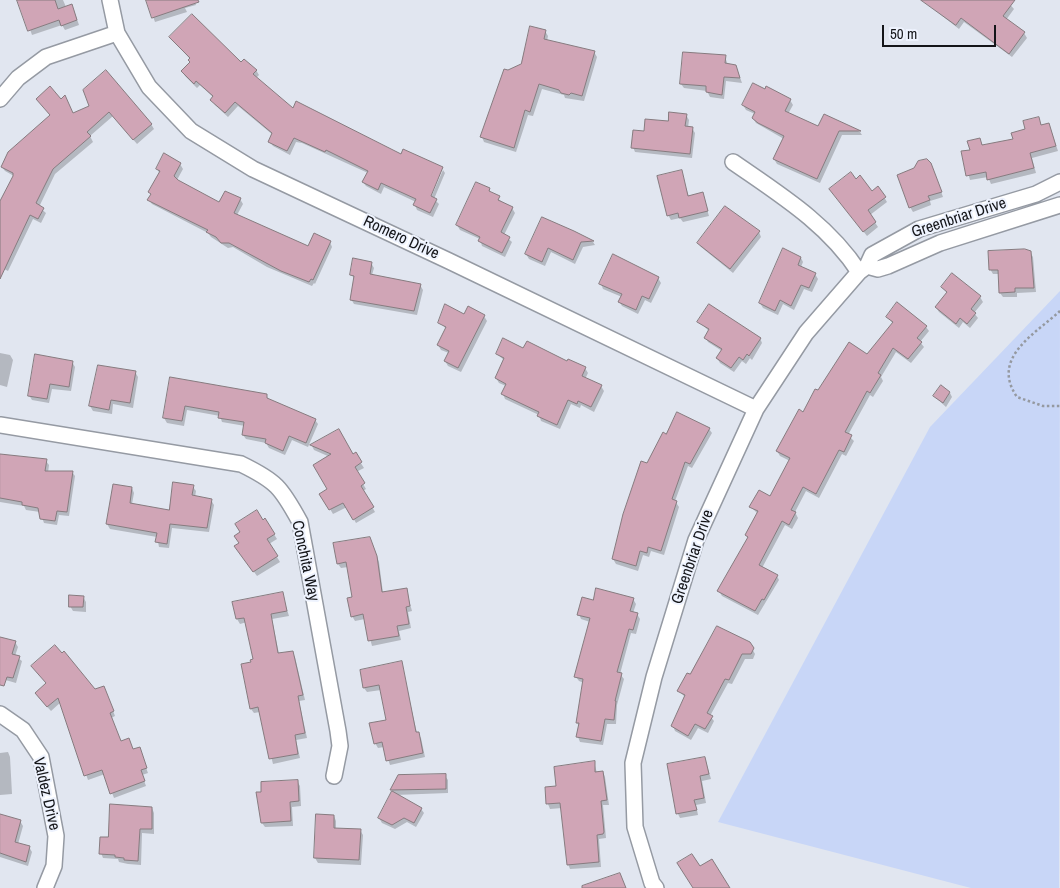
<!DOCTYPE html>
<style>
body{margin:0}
#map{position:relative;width:1060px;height:888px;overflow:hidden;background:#e1e6f0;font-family:"Archivo Narrow",sans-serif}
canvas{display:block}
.scale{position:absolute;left:882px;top:25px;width:114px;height:22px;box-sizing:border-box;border:2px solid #141519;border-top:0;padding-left:6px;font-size:15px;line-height:18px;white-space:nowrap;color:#141519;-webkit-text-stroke:4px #eef3fe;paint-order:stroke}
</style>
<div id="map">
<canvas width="1060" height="888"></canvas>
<div class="scale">50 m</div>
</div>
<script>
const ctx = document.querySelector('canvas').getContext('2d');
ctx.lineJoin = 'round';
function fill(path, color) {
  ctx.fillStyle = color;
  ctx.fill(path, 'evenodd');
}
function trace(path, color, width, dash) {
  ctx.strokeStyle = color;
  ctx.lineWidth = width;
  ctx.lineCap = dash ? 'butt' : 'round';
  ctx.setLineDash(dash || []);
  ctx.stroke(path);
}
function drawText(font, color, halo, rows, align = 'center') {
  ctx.font = font + ' "Archivo Narrow",sans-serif';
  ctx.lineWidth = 4;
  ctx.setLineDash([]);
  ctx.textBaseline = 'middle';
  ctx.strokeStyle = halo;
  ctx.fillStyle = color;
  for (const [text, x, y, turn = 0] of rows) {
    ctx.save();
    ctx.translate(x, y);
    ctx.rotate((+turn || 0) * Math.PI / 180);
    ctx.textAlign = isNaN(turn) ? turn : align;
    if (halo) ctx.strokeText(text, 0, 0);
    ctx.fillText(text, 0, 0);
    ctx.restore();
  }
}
const green = new Path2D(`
 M1060,291L1059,888H971L718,822L930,427Z`);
const shadow = new Path2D(`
 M20,0H63L66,7L74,10L79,25L65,30L62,25L32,35Z
 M147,0H194L196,5L185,8L187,12L155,22Z
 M922,0H1006L1014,9L1006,20L1024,33L1027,38L1012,57L964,22L959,29Z
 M545,31L548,36L547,41L594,52L597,57L584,101L565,98L564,95L542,89L533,116L528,115L516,152L484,142L482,137L508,71L522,64Z
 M170,37L256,70L259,75L256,78L293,110L401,156L442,168L427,201L429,202L443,170L445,173L434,199L439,204L433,217L417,210L415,205L416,202L384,187L381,194L366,186L363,182L368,173L302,143L296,142L290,155L273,146L270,142L273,135L238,106L228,117L215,105L212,100L214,98L200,85L197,88L185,76L182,71L191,62L190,59Z
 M725,57L728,65L736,66L742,83L726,81L724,99L710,97L707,91L684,88L681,84Z
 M84,90L151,124L154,129L137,144L113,116L90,136L93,142L55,174L39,207L46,213L41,223L33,219L8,271L0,267V204L14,176L5,171L2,167L51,116L37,99L73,114L90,107Z
 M790,100L793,105L788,114L818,128L824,115L860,132L862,135H842L820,183L777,164L774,159L784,139L756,123L753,118L755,114L746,110L743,105Z
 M686,115L689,120L688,128H692L695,133L692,158L635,152L633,147L645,133Z
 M1038,118L1042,126L1049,124L1058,151L1032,158L1036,173L991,184L988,177L970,180L962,152L971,151L980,139L983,146L1014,140Z
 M180,164L183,169L177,180L220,204L240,199L243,204L237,215L309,247L330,242L332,247L315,284L314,283L312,286L267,267L233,247L228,248L211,237L208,233L152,204L149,200L151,195L150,192L160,174L157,169Z
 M933,169L943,197L930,201L931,205L913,212L910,207Z
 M681,172L689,197L702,193L709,216L683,222L680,218L671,220L668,215Z
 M856,181L872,192L884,197L887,202L870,215L878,227L867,236L834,194Z
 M489,189L492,195L512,208L515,213L504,235L512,242L505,257L482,246L480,239L460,230L457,225Z
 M543,218L593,242L595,245L583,247L575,264L551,252L545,266L529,259L526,254Z
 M759,232L761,237L733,273L701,247L698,243Z
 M1030,252L1033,257L1036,292L1017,293V297H1003L1000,293L999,274H993L990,269Z
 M801,258L803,262L801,267L815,274L818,279L812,292L804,289L794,310L783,304L778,315L763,308L760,303Z
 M371,263L374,268L372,275L420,285L423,290L417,315L354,304L351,299L355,281L352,275Z
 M658,278L661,283L651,303L645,300L638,314L622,306L619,301L622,297L603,289L601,284Z
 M942,287L980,297L983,302L974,313L978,318L970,328L963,322L959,328L939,312L936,307L947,293Z
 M465,316H484L487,321L461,372L448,366L445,361L449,353L441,350L438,345L446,329L440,322Z
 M888,317L926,327L929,331L920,342L924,347L911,363L896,352L881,377L883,381L873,397L870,395L848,435L854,441L846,456L842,454L819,498L806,491L795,512L798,518L792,529L785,525L762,568L777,576L779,580L758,615L722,596L719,591L748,539L746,535L758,514L751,507L771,498L790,461L780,456L777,451L818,391L868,356L893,324Z
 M699,322L760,338L762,343L752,360L750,358L746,364L742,361L734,372L720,363L717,358L722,351L708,342L706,338L709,331Z
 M524,349L585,368L588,373L585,379L601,386L604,391L594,412L581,405L580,408L571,404L560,429L541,421L539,415L505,399L503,394L506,386L499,383L496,378L505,361L497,354Z
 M0,353L10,355L13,360L7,387L0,385Z
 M72,362L75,367L71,391L52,389L49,403L32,400L29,395Z
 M135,372L138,377L133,408L113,404L112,414L93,411L90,406Z
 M171,378L266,396L269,400L315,420L318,424L308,447L292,440L285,455L269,448L266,443L246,439L243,435L245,426L222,422L220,416L187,410L184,426L167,423L164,418Z
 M950,393L952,397L946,407L934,396Z
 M709,429L712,433L692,468L688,466L675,501L679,507L664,555L651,551L649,557L643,555L638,571L616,564L613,559L648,465L667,435Z
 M312,446L352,456L355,454L364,468L356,472L366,489L363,491L375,512L356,523L347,507L333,514L321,494L328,490L330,457L314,450Z
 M0,455L46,461L49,465L48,473L72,472L75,476L69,516L59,515L57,525L44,523L40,512L26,510L24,506L0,502Z
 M193,487L196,491L195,497L211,500L214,505L209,532L172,528L169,548L159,547L157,537L110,529L107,524L132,488L134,493L132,504L170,511Z
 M265,520L277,539L269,544L280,562L257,576L239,551L240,543Z
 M372,543L379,562L383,593L406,589L412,611L408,612L411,628L399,631L401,640L372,646L365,619L355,621L352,616L354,598L348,567L341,568L338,564Z
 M282,593L289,616L272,619L279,654L292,652L295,657L305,700L299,701L307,738L296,740L300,758L273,764L260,712L254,713L251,709L252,663L255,660L247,622L240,624L237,619Z
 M83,597L86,602V612L73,611L70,606Z
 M633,599L636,604L633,613L637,614L640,619L636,634L631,633L620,674L624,679L617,705L616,724H607L603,745L580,742L578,737L579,726L577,723L584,683L579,681L576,677L590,622L581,619L579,614L593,602Z
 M0,638L15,642L18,647L15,656L22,661L16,683L2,679L0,676Z
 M749,643L755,654L753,659H745L732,684L728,683L710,716L714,721L708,733L698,728L691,740L675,731L673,726L686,698L679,691L691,676Z
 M401,663L417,733L421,738L425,757L390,765L384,747L378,748L375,743L387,721L381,690L367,692L364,688Z
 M33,667L95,691L106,692L115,716L111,718L121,742L133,750L140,752L148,773L142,775L146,786L114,798L105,774L88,780L61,702L51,711L39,698L36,693L47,684Z
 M8,752L10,757L12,794L0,795V753Z
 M705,758L711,779L702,781L706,803L696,805L698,815L680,818L678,814Z
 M594,762L597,773L603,772L605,777L609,805H603L606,838L599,839L601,867L570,869L568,864L562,808L550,809L548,804L557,787Z
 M399,776H445L448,780V793L395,795L421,809L424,813L416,827L407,822L395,829L382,823L379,818Z
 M297,781L300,786L301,806L292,807L293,826L265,827L262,823Z
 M152,808L154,813V834L142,833L141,865L128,864L119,862L118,859L103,858L101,853L110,839Z
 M0,815L20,821L23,826L18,844L29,847L32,852L28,866L0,857Z
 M334,816L336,821V829L360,830L363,835L361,865L318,863L315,858Z`);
const building = new Path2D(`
 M17,0H55L58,9L72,4L77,20L61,26L59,20L28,31Z
 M146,0H198L199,2L152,18Z
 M921,0H1015L1003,16L1025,32L1009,54L961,18L956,25Z
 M192,14L241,62L244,59L257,70L253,74L293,108L296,101L401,154L403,149L443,167L431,196L437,199L430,213L413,205L416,199L381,183L378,190L362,182L368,171L326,150L325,152L294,138L287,151L268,142L272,133L235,102L225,113L210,100L213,96L196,81L194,84L181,71L190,62L188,60L190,58L169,37Z
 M530,26L546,30L544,39L595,51L582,96L571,93L569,95L561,93L559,90L539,84L530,112L525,110L514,148L480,137L504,69L508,70L521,64Z
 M683,52L726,55L725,63L736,65L740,78L724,77L722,95L706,92V86L680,84Z
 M106,70L152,124L133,140L109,112L87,132L91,136L53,169L36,203L44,208L38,219L30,215L0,279V201L13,176V173L1,167L8,152L50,115L36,99L50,86L61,99L65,95L73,113L89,106L83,90Z
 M753,83L765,89L766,86L791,99L785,111L818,126L824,114L861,131H839L817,179L773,159L784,136L758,123L752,118L755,112L742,105Z
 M669,112L687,114L685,126L693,127L690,154L631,148L633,130L644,131L645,119L668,121Z
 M1039,117L1041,125L1049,123L1056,146L1030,153L1034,168L987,180L986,172L966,176L961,151L970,150L967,141L980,138L982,145L1013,139L1011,133L1025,129L1023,121Z
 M164,153L181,163L174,176L178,180L219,202L225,191L241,198L234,213L306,245L308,246L314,233L331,241L313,280L311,279L309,282L281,271L229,243H221L216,237L206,232L208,230L147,200L151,194L148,192L160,171L156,169Z
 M927,159L931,163L942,192L928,196L930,200L909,208L897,175L914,168L918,161Z
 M682,170L688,196L703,192L708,211L679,218L678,213L667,216L657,176Z
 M851,172L856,179L860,175L872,191L878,186L886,197L868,210L876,222L863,232L829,189Z
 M476,182L490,188L489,191L500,196L498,200L513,207L501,232L510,237L502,253L478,241L480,237L456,225Z
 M725,206L760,231L730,269L697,243Z
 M542,217L574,231L594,241L581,242L573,260L548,248L542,262L525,254Z
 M783,248L801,257L798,265L816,273L809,288L801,285L791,306L780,300L775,311L759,303Z
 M1025,249L1031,251L1034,288H1015V292L999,293L998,270H989L988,251Z
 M613,254L659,277L649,299L642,296L636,310L618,302L622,294L599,284Z
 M353,258L372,262L370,274L421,284L414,311L350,300L354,276L350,275Z
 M952,273L981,296L971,309L976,313L967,324L960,318L956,324L935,307L947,292L941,287Z
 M897,302L927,326L917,338L922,342L908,359L893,348L878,373L881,375L870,393L867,391L845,432L852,435L844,452L839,450L816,494L803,487L791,510L796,512L789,525L782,521L759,565L778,575L764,600L762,599L755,611L717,591L748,537L745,535L758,511L749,507L759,490L770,496L790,458L776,451L799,409L803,412L815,389L818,390L849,342L867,354L893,322L886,317Z
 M445,304L464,314L468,306L485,315L458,368L444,361L449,351L437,345L446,327L438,323Z
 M709,304L761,338L749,356L747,354L743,360L739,357L731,368L716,358L722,349L704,338L709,329L697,322Z
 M503,338L523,348L527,341L567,361L568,359L586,367L582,376L602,385L591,407L578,401L577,404L568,400L557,425L537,416L539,412L501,394L506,384L495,378L504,358L496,354Z
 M35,354L73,361L69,387L50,384L47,399L28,396Z
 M98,365L136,371L130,403L111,400L109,410L89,406Z
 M170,377L267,394V398L316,419L306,443L289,436L283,451L265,443L266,439L242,435L244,422L218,418L219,412L185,406L182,421L163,418Z
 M941,385L950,392L943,403L933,396Z
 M677,412L710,428L690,464L685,462L672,499L677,501L661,551L648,547L647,553L640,551L636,566L612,559L623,514L641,461L647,463L663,432L666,434Z
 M339,429L353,454L356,452L362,462L355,467L365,483L361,486L374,507L353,520L343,503L329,510L319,494L327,489L313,465L331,454L310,445Z
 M0,454L47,459L45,471H73L67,512L57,511L55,521L40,519L38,508L22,505V502L0,498Z
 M173,482L194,485L192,495L212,499L207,528L170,524L167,544L155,542L157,533L106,524L113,484L132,487L130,503L169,510Z
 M257,510L263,520L265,518L275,534L267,539L278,556L253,572L234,546L239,543L234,536L240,532L235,524Z
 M370,537L377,556L382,592L407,588L410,606L406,607L409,624L397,626L399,636L368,641L363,614L351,617L347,598L352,597L346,562L337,564L333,543Z
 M596,588L634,598L630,611L638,613L633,630L629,629L617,672L622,673L615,701H616L614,720L605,719L601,741L576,737L579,723H576L583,679L574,677L590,618L577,615L582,597L593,600Z
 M283,592L287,611L271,614L278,653L293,651L303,695L298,696L305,733L295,735L298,754L269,759L258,707L250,709L241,664L251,662L250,660L253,659L244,618L236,619L232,602Z
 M69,595L84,596L83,607H69Z
 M717,626L750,642L754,648L751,654H742L729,680L725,679L707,713L713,716L705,729L695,724L688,736L671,726L685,695L677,691L687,673L690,674Z
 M0,637L16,641L12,654L20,656L13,678L7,677L4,686L0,685Z
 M55,645L62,653L64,651L95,689L104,686L114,711L110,713L121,741L129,738L133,749L140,747L147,768L141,770L145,781L110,794L102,770L84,776L58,698L47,707L35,693L46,683L31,666Z
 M402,661L416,732H419L423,753L386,761L382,742L374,744L369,723L386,720L379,685L363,688L360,670Z
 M705,757L709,774L700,776L704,798L694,800L697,810L676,814L667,764Z
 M595,761V772L603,771L607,800L601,801L604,832L603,834L597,835L599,862L567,865L560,803L546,804L545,787L556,786L554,767Z
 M446,774V789L390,790L398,775Z
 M298,780L299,801L290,802L291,821L261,823L256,792H261V782Z
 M392,791L422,808L414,823L404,818L392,825L378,818Z
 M110,804L152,807V829H140L138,861L124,860V858L115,857V855L99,854L100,837H108Z
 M0,814L21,820L15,842L30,846L26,862L0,853Z
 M316,814L334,815V828L361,829L359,860L314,858Z
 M692,854L700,866L712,859L730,888H693L677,863Z
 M620,873L626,888H582V886Z`);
const path = new Path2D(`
 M1060,311C1035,334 990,358 1017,397L1043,406H1060`);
const minor = new Path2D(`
 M110,0L117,33L149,87L191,131L253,169L449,261L756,409
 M0,99L18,78L46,57L117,33
 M733,162C779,194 828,224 859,272
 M867,266L878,269L888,266L940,243L1060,205
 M0,425L241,464C276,481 281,487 300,522L338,731L340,746L334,776
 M0,714L23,730L41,757L56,836L54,866L45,888
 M656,888L652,883L635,827L633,763L654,677L696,540L756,409L806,333L859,272L867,266L872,255L919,229L1036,194L1060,182`);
const streetNames = [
 ["Greenbriar Drive",959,218,-18],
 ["Romero Drive",401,238,25],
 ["Greenbriar Drive",693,557,-71],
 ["Conchita Way",305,561,78],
 ["Valdez Drive",46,794,77]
];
fill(green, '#c8d6f7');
fill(shadow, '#0003');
fill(building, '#d0a5b6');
trace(building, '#867b7f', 1);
trace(minor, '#959aa3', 18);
trace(path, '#9599a0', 2.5, [2.5, 2.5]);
trace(minor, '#fff', 15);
drawText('16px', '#141519', '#eef3fe', streetNames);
</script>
